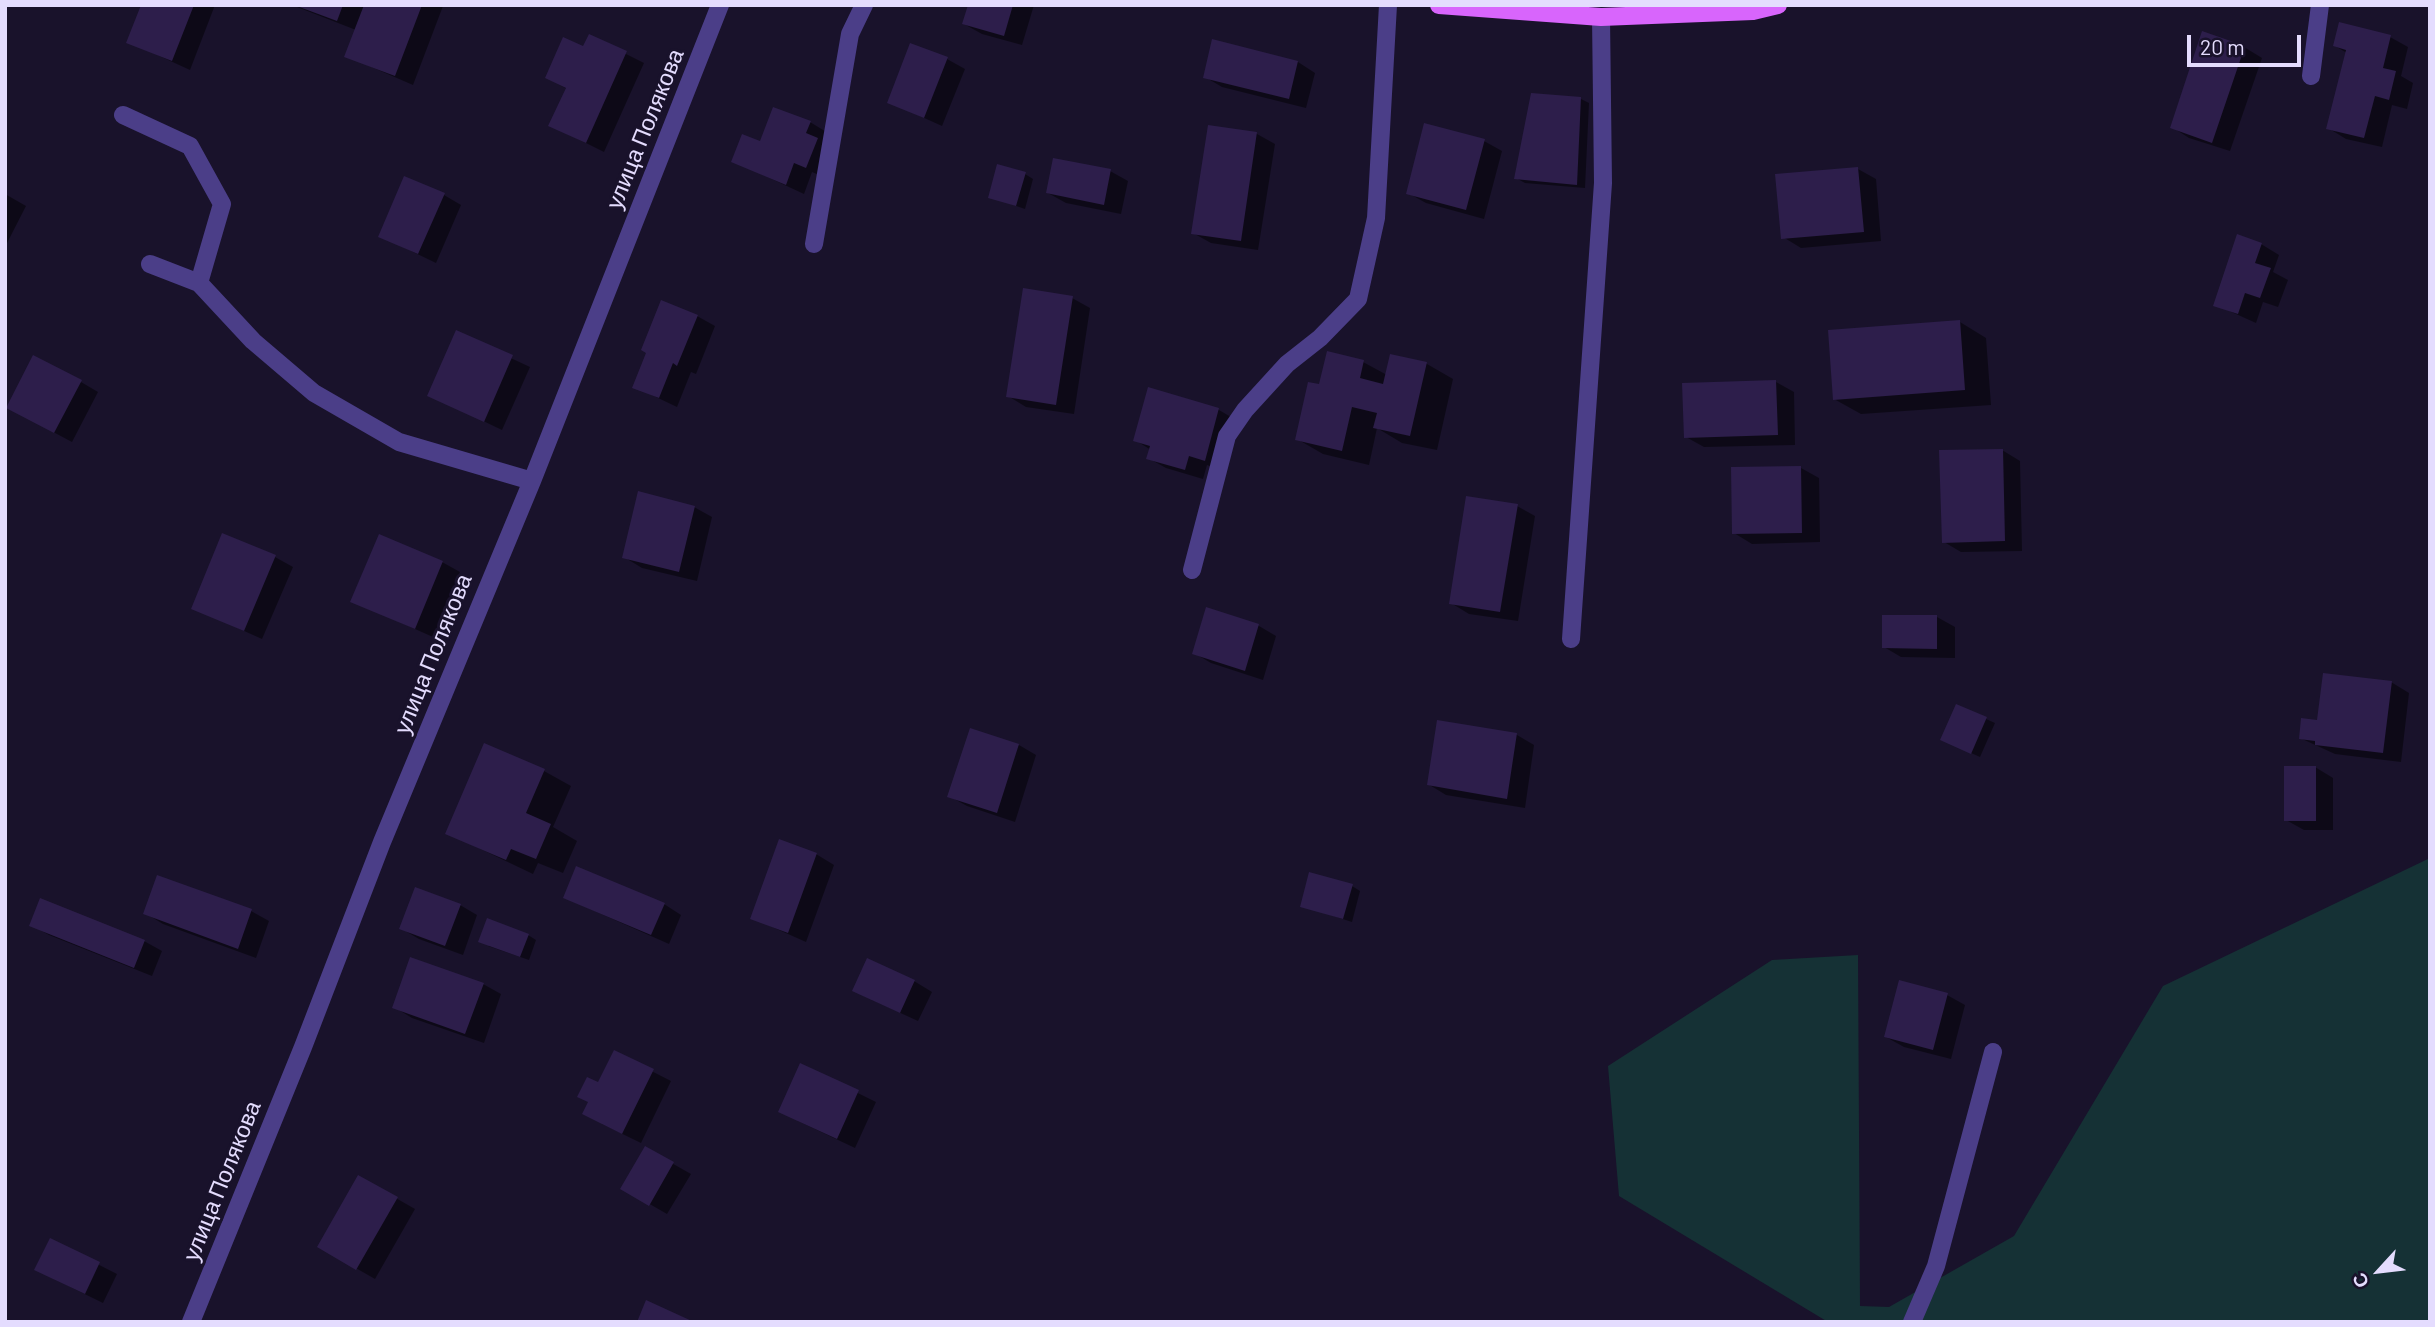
<!DOCTYPE html>
<meta charset="utf-8">
<style>
body{margin:0}
#map{position:relative;width:2435px;height:1327px;overflow:hidden;background:#19122b;font-family:Barlow,sans-serif}
canvas{display:block}
.frame{position:absolute;inset:0;border:7px solid #e4dcfe;pointer-events:none}
.north{position:absolute;left:2344px;top:1236px;width:70px;height:70px;-webkit-text-stroke:5px #19122b;paint-order:stroke;rotate:243deg;font-size:19px;font-weight:700;line-height:28px;text-align:center;color:#e4dcfe}
.north::after{content:'';display:block;margin:auto;width:24px;height:32px;background:#e4dcfe;clip-path:polygon(50% 0,100% 100%,50% 72%,0 100%)}
.scale{position:absolute;left:2187px;top:35px;width:114px;height:32px;box-sizing:border-box;border:4px solid #e4dcfe;border-top:0;padding-left:9px;font-size:21px;line-height:24px;white-space:nowrap;color:#e4dcfe;-webkit-text-stroke:5px #19122b;paint-order:stroke}
</style>
<div id="map">
<canvas width="2435" height="1327"></canvas>
<div class="frame"></div>
<div class="north">С</div>
<div class="scale">20 m</div>
</div>
<script>
const ctx = document.querySelector('canvas').getContext('2d');
ctx.lineJoin = 'round';
function fill(path, color) {
  ctx.fillStyle = color;
  ctx.fill(path, 'evenodd');
}
function trace(path, color, width, dash) {
  ctx.strokeStyle = color;
  ctx.lineWidth = width;
  ctx.lineCap = dash ? 'butt' : 'round';
  ctx.setLineDash(dash || []);
  ctx.stroke(path);
}
function drawText(font, color, halo, rows, align = 'center') {
  ctx.font = font + ' Barlow,sans-serif';
  ctx.lineWidth = 6;
  ctx.setLineDash([]);
  ctx.textBaseline = 'middle';
  ctx.strokeStyle = halo;
  ctx.fillStyle = color;
  for (const [text, x, y, turn = 0] of rows) {
    ctx.save();
    ctx.translate(x, y);
    ctx.rotate((+turn || 0) * Math.PI / 180);
    ctx.textAlign = isNaN(turn) ? turn : align;
    if (halo) ctx.strokeText(text, 0, 0);
    ctx.fillText(text, 0, 0);
    ctx.restore();
  }
}
const green = new Path2D(`
 M2430,858V1322H1828L1619,1196L1608,1066L1772,960L1858,955L1860,1306L1889,1307L2014,1236L2163,986Z`);
const shadow = new Path2D(`
 M143,5H215L190,70L129,42Z
 M292,5H442L443,6L413,85L346,56L356,30Z
 M970,5H1034L1022,45L982,34L964,24Z
 M590,36L644,63L604,152L550,125L567,89L547,78L584,49Z
 M2390,37L2408,47L2401,76L2413,83L2407,109L2392,105L2382,147L2346,139L2328,128L2347,53L2335,46Z
 M2244,47L2262,58L2230,151L2189,138L2172,127Z
 M947,59L965,69L942,126L889,102Z
 M1298,62L1315,73L1306,108L1222,87L1205,77Z
 M1581,99L1589,103L1585,188L1525,183L1516,178Z
 M810,122L828,133L824,177L812,172L804,194L733,161L761,143Z
 M1209,127L1257,134L1275,144L1258,250L1211,243L1193,233Z
 M1484,141L1502,151L1484,219L1426,203L1408,193Z
 M1858,169L1876,179L1881,241L1801,248L1783,237Z
 M1110,171L1128,181L1121,214L1066,203L1048,193Z
 M1025,174L1033,179L1025,209L990,197Z
 M5,194L26,206L5,247Z
 M444,195L461,205L436,263L380,236Z
 M2261,244L2279,255L2273,272L2288,280L2278,307L2263,302L2256,323L2216,305Z
 M1072,298L1090,308L1074,414L1026,407L1008,396Z
 M697,316L715,326L696,374L691,372L677,407L635,387Z
 M1960,322L1986,338L1991,405L1861,414L1834,399Z
 M457,333L530,367L502,430L429,395Z
 M1391,356L1427,364L1453,379L1437,450L1402,443L1377,428L1369,465L1323,454L1297,439L1320,387L1363,362L1387,375Z
 M81,382L98,392L72,442L25,417Z
 M1776,382L1794,392L1795,445L1704,447L1686,437Z
 M1149,390L1219,410L1236,420L1223,470L1207,465L1203,479L1166,468L1148,458L1151,450L1135,440Z
 M2002,450L2020,461L2022,551L1961,552L1944,542Z
 M1801,468L1819,478L1820,542L1752,544L1734,533Z
 M1517,506L1535,516L1518,621L1469,614L1451,603Z
 M694,507L712,517L697,581L642,568L624,557Z
 M275,557L293,567L262,639L193,608Z
 M442,562L460,572L433,637L352,601Z
 M1208,609L1259,626L1276,636L1263,680L1211,663L1194,653Z
 M1884,617H1937L1955,627V658L1901,657L1884,647Z
 M2391,682L2409,693L2401,762L2335,754L2300,738L2319,722Z
 M1986,719L1995,723L1980,757L1951,744Z
 M1438,722L1517,735L1534,745L1525,808L1446,795L1428,784Z
 M1019,745L1036,755L1015,822L967,806L949,796Z
 M2315,767L2333,778V830H2304L2286,820Z
 M544,771L571,786L553,827L577,841L563,873L538,863L533,874L447,833Z
 M816,854L834,865L806,942L752,918Z
 M1352,886L1360,891L1352,922L1302,906Z
 M565,898L664,904L681,915L669,944Z
 M460,905L477,915L463,955L419,939L402,929Z
 M251,911L269,921L256,958L163,924L145,913Z
 M31,925L144,941L162,951L152,976L49,935Z
 M528,935L536,940L529,960L488,946Z
 M914,981L932,992L918,1021L872,1000Z
 M483,984L501,994L484,1043L412,1018L394,1007Z
 M1947,995L1965,1005L1951,1059L1904,1047L1886,1037Z
 M614,1052L671,1081L641,1143L602,1124L599,1084Z
 M801,1065L876,1102L855,1148L798,1121Z
 M645,1148L691,1174L667,1214L622,1188Z
 M359,1177L415,1209L375,1279L319,1247Z
 M50,1240L117,1274L103,1303L54,1279Z`);
const building = new Path2D(`
 M141,5H194L172,61L126,43Z
 M294,5H343L337,21Z
 M364,5H422L395,76L344,57Z
 M968,5H1013L1004,36L962,24Z
 M2339,22L2391,35L2383,68L2396,71L2389,100L2375,96L2364,138L2326,129L2346,50L2333,46Z
 M2202,31L2245,46L2212,143L2170,128Z
 M589,34L627,51L586,143L548,126L566,88L545,78L563,37L583,46Z
 M1212,39L1298,61L1289,99L1203,78Z
 M910,43L948,57L924,118L887,103Z
 M1531,93L1581,97L1577,185L1514,179Z
 M773,107L811,121L806,133L818,138L806,168L794,163L786,185L731,162L742,134L760,141Z
 M1424,123L1485,139L1466,210L1406,194Z
 M1208,125L1257,132L1241,241L1191,234Z
 M1053,158L1111,169L1104,205L1046,193Z
 M997,164L1026,172L1016,206L988,198Z
 M1858,167L1864,232L1781,239L1775,174Z
 M404,176L445,193L418,254L378,237Z
 M2237,234L2262,243L2255,263L2271,268L2260,298L2245,293L2238,314L2213,306Z
 M1023,288L1073,296L1056,405L1006,397Z
 M661,300L698,315L677,366L673,363L659,398L632,388L646,353L641,350Z
 M1960,320L1965,390L1833,400L1828,330Z
 M456,330L513,355L484,422L427,396Z
 M1327,351L1364,360L1360,378L1383,384L1390,354L1427,362L1410,436L1373,428L1377,413L1352,407L1342,451L1295,440L1308,382L1319,384Z
 M33,355L82,380L54,433L6,408Z
 M1776,380L1778,435L1684,438L1682,383Z
 M1148,387L1219,408L1205,461L1189,456L1185,470L1146,459L1150,446L1133,441Z
 M2003,449L2005,541L1942,543L1939,450Z
 M1801,466L1802,533L1732,534L1731,467Z
 M638,491L695,506L679,572L622,558Z
 M1466,496L1518,504L1500,612L1449,604Z
 M222,533L276,555L244,631L191,609Z
 M379,534L443,561L415,629L350,602Z
 M1206,607L1259,624L1245,671L1192,654Z
 M1882,615H1937V649L1882,648Z
 M2323,673L2392,681L2383,753L2315,745V741L2299,739L2301,718L2317,720Z
 M1956,704L1987,717L1971,754L1940,740Z
 M1437,720L1517,733L1507,799L1427,785Z
 M970,728L1019,744L997,813L947,797Z
 M484,743L545,769L526,813L551,824L536,859L511,849L506,860L445,834Z
 M2284,766H2316V821H2284Z
 M779,839L817,853L788,933L750,919Z
 M576,866L665,903L651,935L563,898Z
 M1309,872L1353,884L1343,919L1300,907Z
 M157,875L252,909L238,949L143,914Z
 M415,887L461,904L445,946L399,929Z
 M40,898L145,940L134,968L29,926Z
 M487,918L529,934L520,957L478,942Z
 M410,957L484,983L465,1034L392,1008Z
 M867,958L915,980L900,1013L852,991Z
 M1899,980L1948,993L1933,1050L1884,1037Z
 M614,1050L654,1069L622,1134L582,1114L588,1102L577,1097L587,1077L598,1082Z
 M800,1063L859,1090L837,1139L778,1112Z
 M645,1146L674,1162L649,1206L620,1189Z
 M358,1175L398,1197L356,1270L317,1247Z
 M50,1238L100,1262L85,1294L34,1270Z
 M646,1300L694,1322H637Z`);
const minor = new Path2D(`
 M2311,76L2320,5
 M123,115L190,146L222,204L199,283
 M814,244L850,34L864,5
 M150,264L199,283L253,341L314,393L399,442L532,481
 M1192,570L1227,436L1245,410L1287,364L1320,338L1358,299L1376,218L1388,5
 M1571,639L1603,183L1601,17
 M191,1322L303,1047L382,842L532,481L720,5
 M1912,1322L1936,1266L1993,1052`);
const major = new Path2D(`
 M1439,5L1601,17L1753,11L1778,5`);
const streetNames = [
 ["улица Полякова",645,129,-68],
 ["улица Полякова",433,654,-68],
 ["улица Полякова",222,1181,-68]
];
fill(green, '#153135');
fill(shadow, '#0007');
fill(building, '#2d1e4b');
trace(minor, '#4b3e88', 18);
trace(major, '#d865fc', 18);
drawText('23px', '#e4dcfe', '#19122b', streetNames);
</script>
